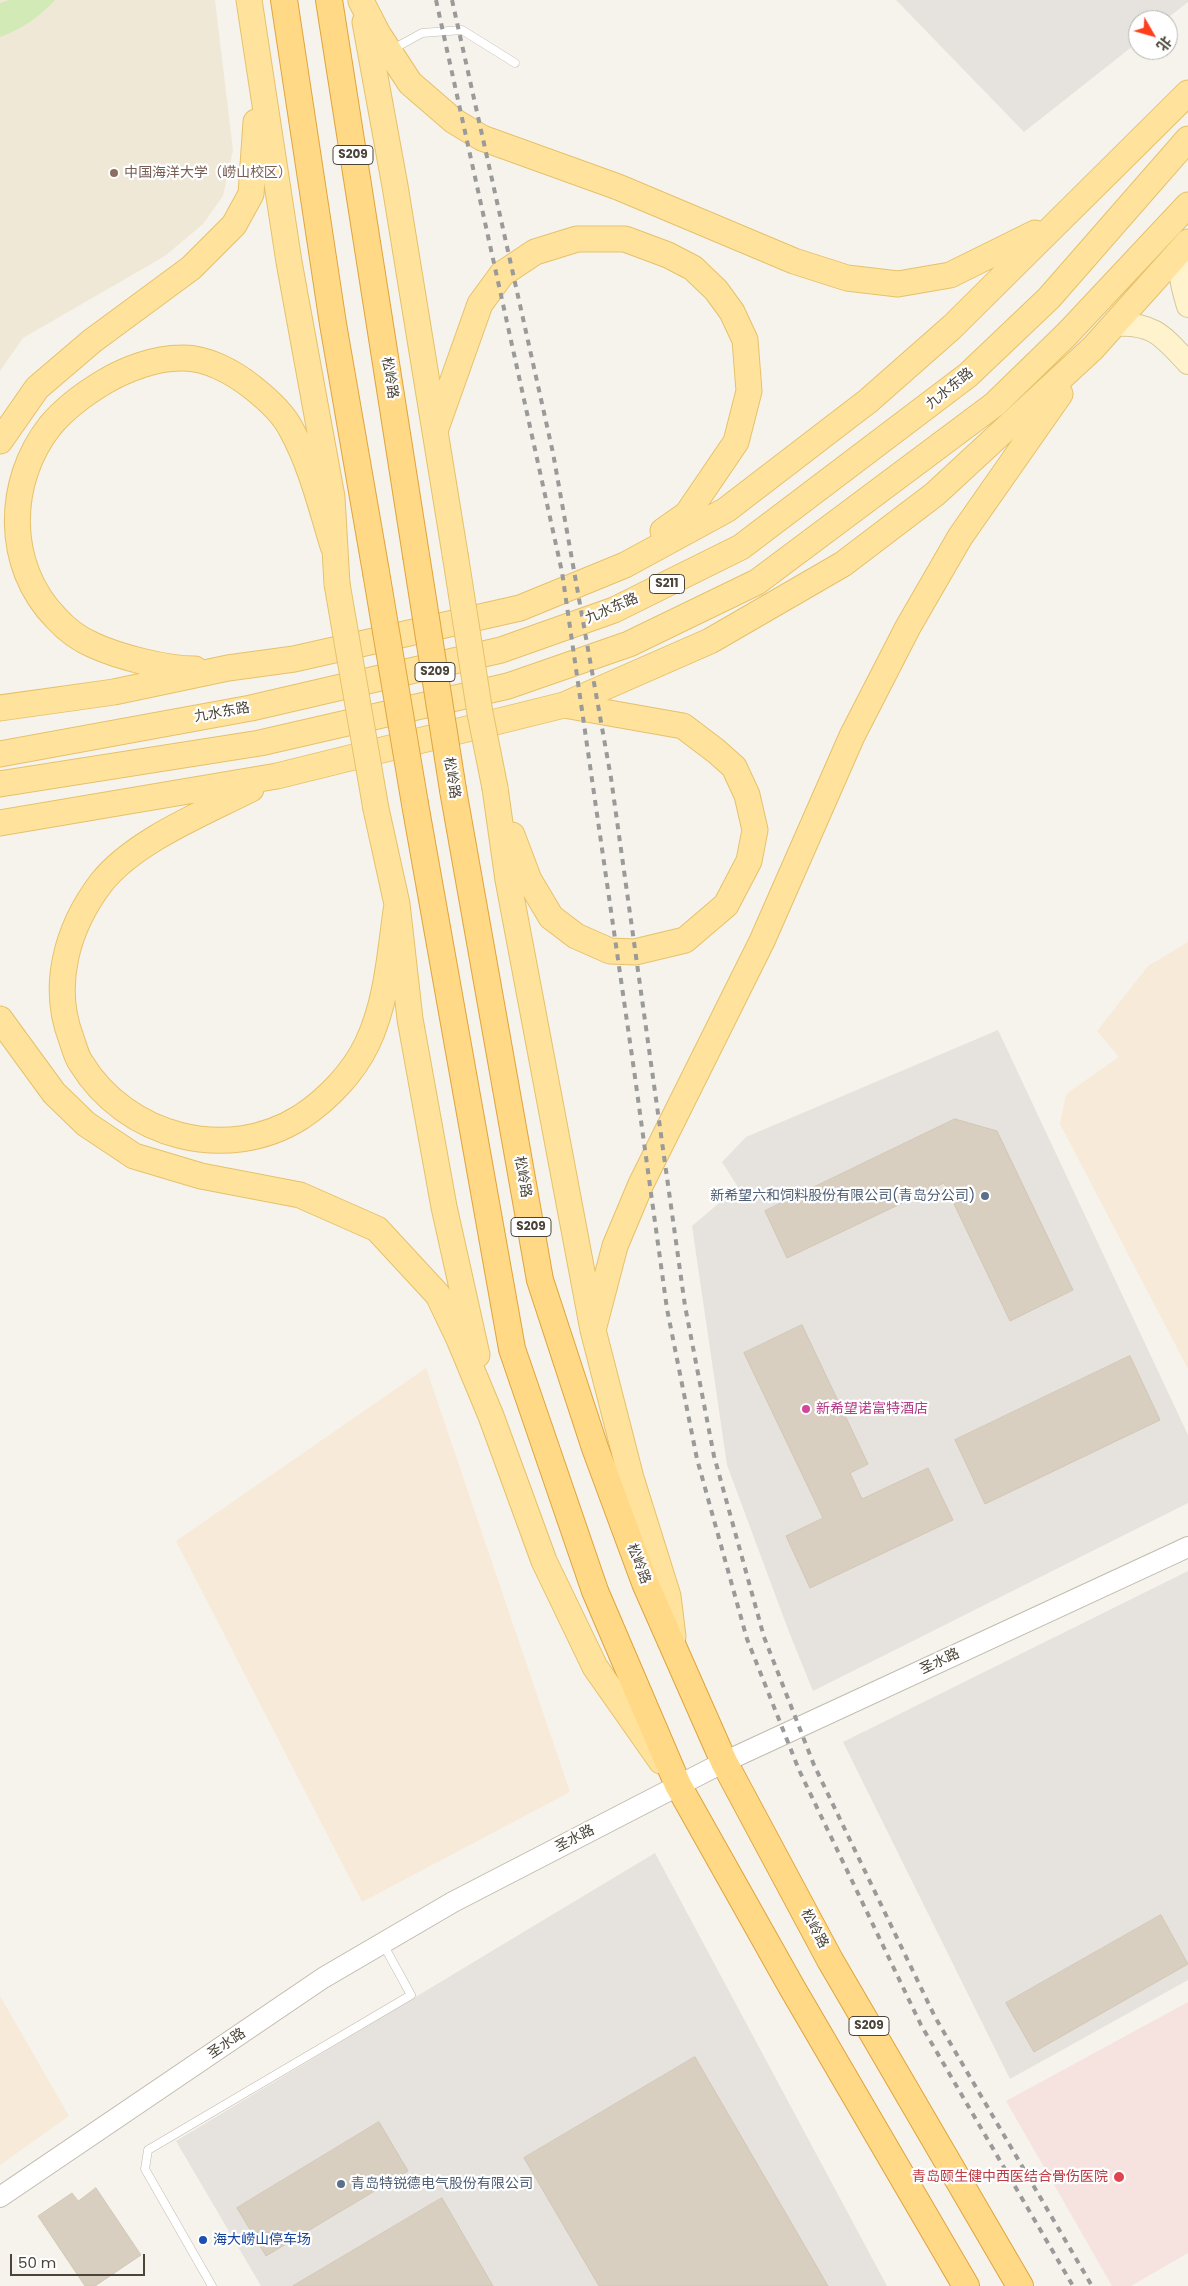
<!DOCTYPE html>
<meta charset="utf-8">
<style>
body{margin:0}
#map{position:relative;width:1188px;height:2286px;overflow:hidden;background:#f6f3ec;font-family:Poppins,"Noto Sans SC",sans-serif}
canvas{display:block}
.north{position:absolute;left:1128px;top:10px;width:50px;height:50px;box-sizing:border-box;background:#fff;border:1px solid #b7b4b0;border-radius:50%;rotate:128deg;font-size:14px;font-weight:700;line-height:20px;text-align:center;color:#4b4439}
.north::after{content:'';display:block;margin:auto;width:18px;height:22px;background:#fc3f1d;clip-path:polygon(50% 0,100% 100%,50% 72%,0 100%)}
.scale{position:absolute;left:10px;top:2254px;width:135px;height:22px;box-sizing:border-box;border:2px solid #4b4439;border-top:0;padding-left:6px;font-size:15px;line-height:18px;white-space:nowrap;color:#4b4439;-webkit-text-stroke:4px #fff;paint-order:stroke}
</style>
<div id="map">
<canvas width="1188" height="2286"></canvas>
<div class="north">北</div>
<div class="scale">50 m</div>
</div>
<script>
const ctx = document.querySelector('canvas').getContext('2d');
ctx.lineJoin = 'round';
function fill(path, color) {
  ctx.fillStyle = color;
  ctx.fill(path, 'evenodd');
}
function trace(path, color, width, dash) {
  ctx.strokeStyle = color;
  ctx.lineWidth = width;
  ctx.lineCap = dash ? 'butt' : 'round';
  ctx.setLineDash(dash || []);
  ctx.stroke(path);
}
function drawText(font, color, halo, rows, align = 'center') {
  ctx.font = font + ' Poppins,"Noto Sans SC",sans-serif';
  ctx.lineWidth = 4.5;
  ctx.setLineDash([]);
  ctx.textBaseline = 'middle';
  ctx.strokeStyle = halo;
  ctx.fillStyle = color;
  for (const [text, x, y, turn = 0] of rows) {
    ctx.save();
    ctx.translate(x, y);
    ctx.rotate((+turn || 0) * Math.PI / 180);
    ctx.textAlign = isNaN(turn) ? turn : align;
    if (halo) ctx.strokeText(text, 0, 0);
    ctx.fillText(text, 0, 0);
    ctx.restore();
  }
}
const commercial = new Path2D(`
 M1188,942V1369L1060,1124L1066,1094L1119,1057L1097,1031L1148,966Z
 M426,1368L570,1792L362,1902L176,1541Z
 M0,1996L69,2116L0,2165Z`);
const industrial = new Path2D(`
 M896,0H1188V2L1165,20H1138V42L1024,132Z
 M998,1030L1188,1435V1503L813,1691L789,1632L727,1465L692,1226L738,1187L722,1162L746,1137Z
 M1188,1571V1980L1010,2079L843,1742Z
 M655,1853L887,2286H261L176,2141Z`);
const education = new Path2D(`
 M0,0H215L233,150L223,196L203,224L165,256L23,338L0,371Z`);
const medical = new Path2D(`
 M1188,2002V2253L1131,2286H1112L1006,2101Z`);
const green = new Path2D(`
 M9,0H55C39,17 22,29 0,37V3Z`);
const building = new Path2D(`
 M955,1119L997,1131L1073,1290L1010,1321L944,1183L787,1258L765,1211Z
 M802,1325L868,1464L850,1473L862,1499L928,1468L953,1520L810,1588L786,1536L823,1518L744,1353Z
 M1130,1356L1160,1420L985,1504L955,1440Z
 M1161,1915L1188,1964L1034,2052L1006,2003Z
 M695,2057L828,2286H599L524,2158Z
 M379,2122L408,2171L266,2256L237,2208Z
 M96,2188L141,2255L95,2286H85L38,2216L72,2193L78,2201Z
 M442,2198L493,2286H293Z`);
const service = new Path2D(`
 M393,49L422,33L462,30L515,63
 M212,2286L145,2169L148,2150L411,1995L383,1944`);
const tertiary = new Path2D(`
 M0,2197L323,1978L453,1902L724,1762L1188,1547`);
const secondary = new Path2D(`
 M1188,246C1176,268 1181,283 1188,306
 M1114,325C1153,322 1163,336 1188,363`);
const primary = new Path2D(`
 M249,0L289,262L332,497L337,584
 M361,1L378,34L410,83L454,121L482,138L618,187L794,261L847,278L898,284L950,275L1035,233
 M365,22L395,186L455,554
 M436,428L480,304L502,274L535,252L577,239H625L668,255L693,268L716,290L732,312L745,340L749,391L736,442L687,514L663,531
 M0,441L37,388L92,341L191,268L234,225L251,194L256,122
 M195,669C166,669 119,657 93,645C79,639 66,629 56,618C5,566 6,482 50,426C65,408 84,394 104,382C126,369 155,358 181,358C206,357 233,372 252,387C266,398 283,413 291,429C311,465 321,507 333,546
 M0,708L114,692L228,668L294,659L520,608L625,565L726,510L868,401L952,327L1188,93
 M0,754L251,708L501,650L614,610L741,547L968,375L1049,298L1188,139
 M0,784L260,743L508,686L629,644L757,582L995,404L1067,334L1188,205
 M495,788L508,880L593,1330L631,1478L668,1596L673,1637
 M251,789C204,813 134,841 101,883C67,928 51,985 71,1038C74,1046 76,1056 81,1063C126,1137 227,1164 301,1117C328,1099 353,1073 367,1044C388,1000 390,950 397,904
 M376,809L397,904L410,1019L444,1207L477,1355
 M0,823L277,776L564,705L710,641L843,564L935,494L1093,348L1188,242
 M512,835L529,880L551,917L576,936L610,951L635,952L685,940L726,905L749,861L755,830L747,795L734,767L716,751L683,726L564,705
 M0,1019L54,1093L86,1124L134,1156L201,1176L300,1195L377,1229L438,1295L459,1339L491,1416L544,1561L595,1667L661,1761
 M593,1330L615,1246L641,1184L762,941L852,736L908,627L960,537L1060,394`);
const trunk = new Path2D(`
 M284,0L333,324L376,572
 M329,0L416,555
 M453,790L540,1280L595,1448L645,1583L724,1762L830,1960L1020,2286
 M415,804L512,1349L595,1591L678,1785L791,1986L966,2286`);
const rail = new Path2D(`
 M436,0L562,572L634,1070L667,1309L697,1459L747,1639L799,1770L921,2025L1073,2286
 M452,0L553,453L611,778L685,1306L714,1456L764,1637L814,1765L935,2017L1092,2286`);
const primaryBridge = new Path2D(`
 M455,554L480,713L495,788
 M337,584L376,809`);
const trunkBridge = new Path2D(`
 M416,555L453,790
 M376,572L415,804`);
const markers = [
 [114,173,5,"#8d6e63"],
 [985,1196,5,"#5c6f8a"],
 [806,1409,5,"#d1479c"],
 [1119,2177,6,"#e0444e"],
 [341,2184,5,"#5c6f8a"],
 [203,2240,5,"#1a4fb4"]
];
const shields = [
 [353,155,40],
 [667,584,35],
 [435,672,40],
 [531,1227,40],
 [869,2026,40]
];
const shieldNames = [
 ["S209",353,155],
 ["S211",667,584],
 ["S209",435,672],
 ["S209",531,1227],
 ["S209",869,2026]
];
const educationNames = [
 ["中国海洋大学（崂山校区）",124,173]
];
const streetNames = [
 ["松岭路",389,378,81],
 ["九水东路",950,389,-39],
 ["九水东路",612,609,-23],
 ["九水东路",222,713,-10],
 ["松岭路",451,778,81],
 ["松岭路",522,1177,80],
 ["松岭路",638,1564,69],
 ["圣水路",940,1662,-25],
 ["圣水路",575,1839,-27],
 ["松岭路",814,1929,62],
 ["圣水路",227,2044,-34]
];
const serviceNames = [
 ["新希望六和饲料股份有限公司(青岛分公司)",975,1196],
 ["青岛特锐德电气股份有限公司",351,2184,"left"]
];
const hotelNames = [
 ["新希望诺富特酒店",816,1409]
];
const healthNames = [
 ["青岛颐生健中西医结合骨伤医院",1108,2177]
];
const transitNames = [
 ["海大崂山停车场",213,2240]
];
fill(commercial, '#f7ead8');
fill(industrial, '#e6e2dd');
fill(education, '#efe8d6');
fill(medical, '#f6e3e0');
fill(green, '#d2eab5');
fill(building, '#d8cfc1');
trace(building, '#d3c7b4', 1);
trace(service, '#c2bbae', 9);
trace(tertiary, '#c2bbae', 22);
trace(secondary, '#d6c79b', 24);
trace(primary, '#e6c16a', 27);
trace(trunk, '#e0a43c', 28);
trace(service, '#fff', 8);
trace(tertiary, '#fff', 20);
trace(secondary, '#fff3cd', 22);
trace(primary, '#ffe39c', 25);
trace(trunk, '#ffd985', 26);
trace(rail, '#9a9a9a', 4, [6, 6]);
trace(primaryBridge, '#e6c16a', 27, []);
trace(trunkBridge, '#e0a43c', 28, []);
trace(primaryBridge, '#ffe39c', 25);
trace(trunkBridge, '#ffd985', 26);
for (const [x, y, r, color] of markers) {
  const dot = new Path2D();
  dot.arc(x, y, r, 0, 2 * Math.PI);
  ctx.fillStyle = color;
  ctx.fill(dot);
  trace(dot, '#fff', 2);
}
for (const [x, y, w] of shields) {
  const box = new Path2D();
  box.roundRect(x - w / 2, y - 9.5, w, 19, 4);
  ctx.fillStyle = '#fff';
  ctx.fill(box);
  trace(box, '#4b4439', 1);
}
drawText('bold 12px', '#4b4439', null, shieldNames);
drawText('14px', '#785e54', '#fff', educationNames, 'left');
drawText('14px', '#4b4439', '#fff', streetNames);
drawText('14px', '#4e5e75', '#fff', serviceNames, 'right');
drawText('14px', '#b23c85', '#fff', hotelNames, 'left');
drawText('14px', '#be3a42', '#fff', healthNames, 'right');
drawText('14px', '#164399', '#fff', transitNames, 'left');
</script>
